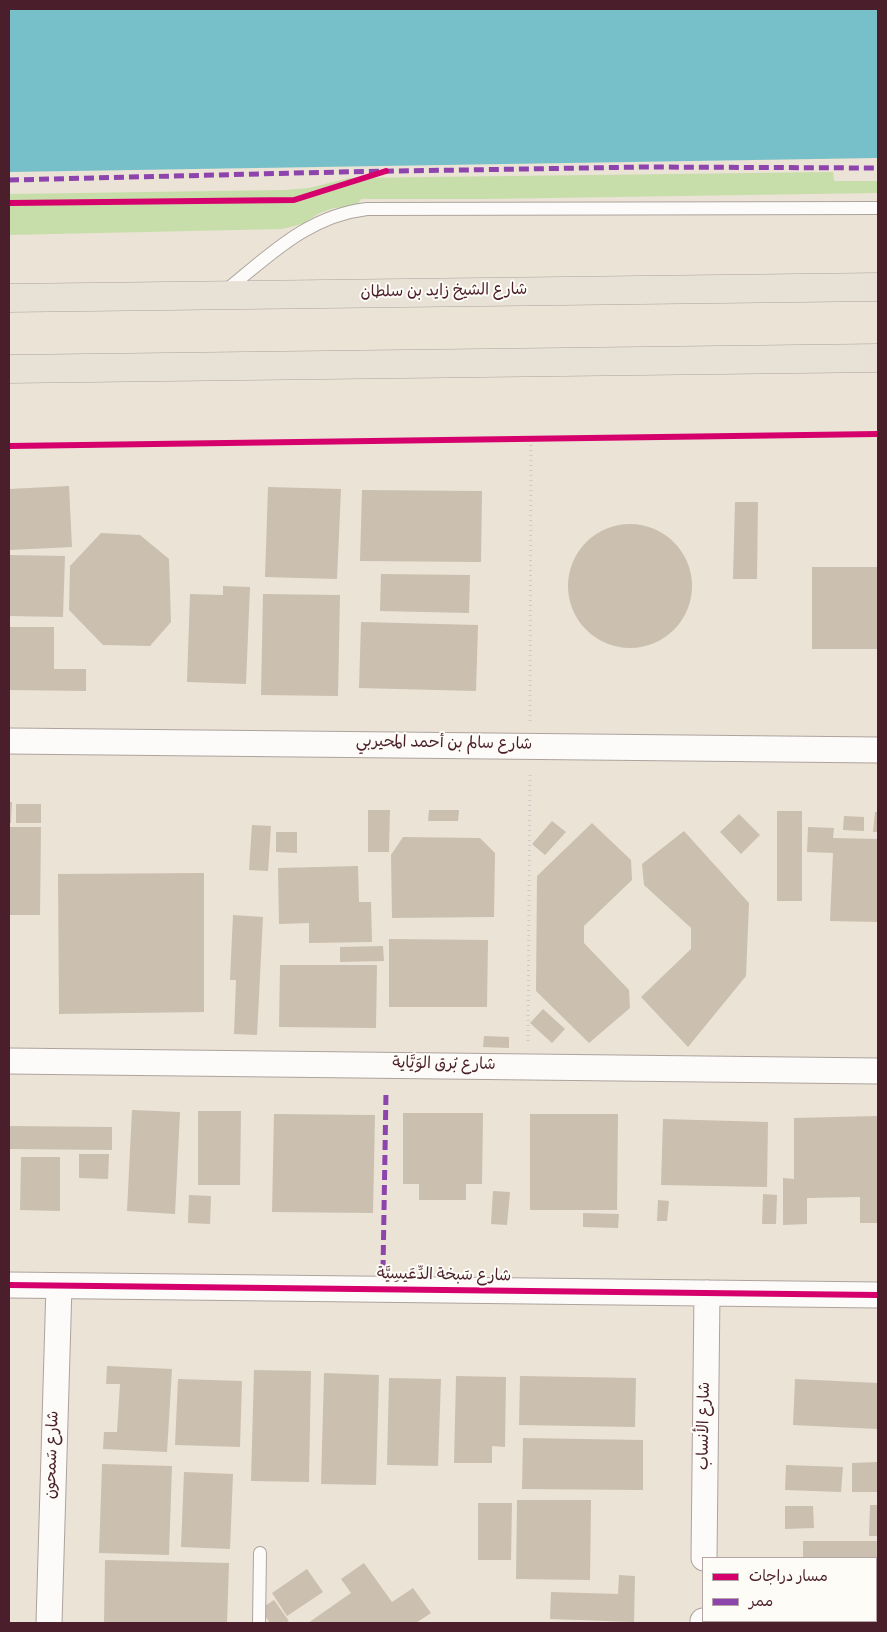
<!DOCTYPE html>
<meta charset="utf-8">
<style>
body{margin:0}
#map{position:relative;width:887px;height:1632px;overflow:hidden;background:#ebe3d6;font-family:Dekko,"Playpen Sans Arabic",sans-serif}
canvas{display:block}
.frame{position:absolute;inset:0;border:10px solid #4a1f2b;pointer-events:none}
.legend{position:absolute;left:702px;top:1557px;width:175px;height:65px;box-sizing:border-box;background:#fdfcf7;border:1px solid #b5a4a5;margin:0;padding:6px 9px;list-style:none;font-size:15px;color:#4a1f2b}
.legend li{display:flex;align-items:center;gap:10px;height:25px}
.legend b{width:25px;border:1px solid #b5a4a5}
</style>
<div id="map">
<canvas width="887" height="1632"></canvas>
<div class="frame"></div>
<ul class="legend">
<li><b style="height:6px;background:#d6006c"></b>مسار دراجات</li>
<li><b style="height:6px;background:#8e44ad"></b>ممر</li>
</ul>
</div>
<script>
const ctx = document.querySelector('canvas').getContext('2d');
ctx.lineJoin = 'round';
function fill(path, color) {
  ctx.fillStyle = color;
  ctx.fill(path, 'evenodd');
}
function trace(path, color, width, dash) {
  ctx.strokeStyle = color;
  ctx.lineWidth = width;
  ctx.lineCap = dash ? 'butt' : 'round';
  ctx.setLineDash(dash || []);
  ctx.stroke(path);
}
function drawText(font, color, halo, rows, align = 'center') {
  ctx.font = font + ' Dekko,"Playpen Sans Arabic",sans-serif';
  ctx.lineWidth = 4;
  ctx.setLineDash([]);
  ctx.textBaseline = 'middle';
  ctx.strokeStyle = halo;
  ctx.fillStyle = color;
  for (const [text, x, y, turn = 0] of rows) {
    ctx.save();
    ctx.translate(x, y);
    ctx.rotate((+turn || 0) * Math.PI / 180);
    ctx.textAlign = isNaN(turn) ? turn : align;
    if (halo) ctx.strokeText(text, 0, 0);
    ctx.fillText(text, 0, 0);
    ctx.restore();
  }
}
const green = new Path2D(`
 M833,172L834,181H878V193L486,199H361L356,207L334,208L320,213L302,224L282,229L9,235V194L284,190L309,188L349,178Z`);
const water = new Path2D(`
 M9,9H878V158L9,172Z`);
const building = new Path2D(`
 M69,486L72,547L10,550L9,489Z
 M268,487L341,489L337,579L265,577Z
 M362,490L482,491L481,562L360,561Z
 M735,502H758L757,579H733Z
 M568 586a62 62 0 1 1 124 0a62 62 0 1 1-124 0Z
 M101,533L140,535L169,559L171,622L150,646L103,645L69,610L70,566Z
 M9,555L65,556L63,617L9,616Z
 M812,567H878V649H812Z
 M381,574L470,575L469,613L380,611Z
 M223,586L250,587L246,684L187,682L190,594L223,595Z
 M263,594L340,595L338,696L261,695Z
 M361,622L478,625L476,691L359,688Z
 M9,627H54V669H86V691L9,690Z
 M9,802H12L11,823H9Z
 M16,804H41V823H16Z
 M368,810H390L389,852H368Z
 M429,810H459L458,821H428Z
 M777,811H802V901H777Z
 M875,812H878V832H873Z
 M739,814L760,835L741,854L720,832Z
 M844,816L864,817V831L843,830Z
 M552,821L566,832L545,855L532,844Z
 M592,823L631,860L632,880L584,926V943L629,990L630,1008L589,1043L536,991L537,876Z
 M252,825L271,826L268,871L249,870Z
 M9,827H41L40,915H9Z
 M808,827L834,828L833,838L878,839V922L830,921L833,853L807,852Z
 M684,831L749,903L746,976L688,1047L641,997L691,949V928L644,885L642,864Z
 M276,832H297V853L276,852Z
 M403,837L480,838L495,853L494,917L392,918L391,855Z
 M358,866L359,902H371L372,942L309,943V923L279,924L278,868Z
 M204,873V1012L59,1014L58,874Z
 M233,915L263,917L257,1035L234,1034L236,980H230Z
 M389,939L488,940L487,1007H389Z
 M383,946L384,961L340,962V947Z
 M280,965H377L376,1028L279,1027Z
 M543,1009L565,1029L552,1043L530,1023Z
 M484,1036L509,1037V1048L483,1047Z
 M132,1110L180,1112L175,1214L127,1211Z
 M198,1111H241L240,1185H198Z
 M403,1113H483L482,1184H466V1200H419V1184H403Z
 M274,1114L375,1115L373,1213L272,1212Z
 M530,1114H618L617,1210H530Z
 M878,1116V1223H860V1197L807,1198V1224L783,1225V1178L794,1179V1118Z
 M663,1119L768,1122L767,1187L661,1185Z
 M9,1126L112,1127V1150L9,1149Z
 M79,1154H109L108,1179L79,1178Z
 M21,1157H60V1211L20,1210Z
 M493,1191L510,1192L507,1225L491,1224Z
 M763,1194L777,1195L776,1224H762Z
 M189,1195L211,1196L210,1224L188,1223Z
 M658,1200L669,1201L667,1221H657Z
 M583,1213L619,1214L618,1228L583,1227Z
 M107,1366L172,1369L167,1452L103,1449L104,1432H117L120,1384H106Z
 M254,1370L311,1371L309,1482L251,1481Z
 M324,1373L379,1375L376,1485L321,1484Z
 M456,1376L506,1377L505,1447L492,1446V1463H454Z
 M520,1376L636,1378L635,1427L519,1425Z
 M389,1378L441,1379L438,1466L387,1465Z
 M178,1379L242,1381L240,1447L175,1445Z
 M795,1379L878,1383V1429L793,1425Z
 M523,1438L643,1440V1490L522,1489Z
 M878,1462V1492H852V1463Z
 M102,1464L172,1466L169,1555L99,1553Z
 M786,1465L843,1467L841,1492L785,1490Z
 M184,1472L233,1474L230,1549L181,1547Z
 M517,1500H591L590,1580L516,1579Z
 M478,1503H512L511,1560H478Z
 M870,1505H878V1536H869Z
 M785,1506H813L814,1528L785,1529Z
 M803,1541H878V1617H876V1558H803Z
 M105,1560L229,1563L227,1623H104Z
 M364,1563L392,1602L413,1588L431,1613L416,1623H308L351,1593L341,1579Z
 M307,1569L323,1592L287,1616L272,1593Z
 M619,1575L635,1576L634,1622L550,1619L551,1592L618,1594Z
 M274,1600L289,1621L285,1623H270L260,1609Z`);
const path = new Path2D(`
 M530,721L531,438
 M528,1041L530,772`);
const service = new Path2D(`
 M224,292C269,256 307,216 367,209L878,208
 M259,1623L260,1553`);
const minor = new Path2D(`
 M9,741L878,750
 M9,1061L878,1071
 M9,1285L878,1295
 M704,1558L707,1293
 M49,1623L59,1286
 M703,1623V1621`);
const trunk = new Path2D(`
 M9,298L878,287
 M9,369L878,358`);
const quiet = new Path2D(`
 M9,180L340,172L644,167L878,168
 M383,1270L386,1092`);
const cycleway = new Path2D(`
 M9,203L294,200L386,171
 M9,446L878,434
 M9,1285L878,1295`);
const streetNames = [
 ["شارع الشيخ زايد بن سلطان",444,293,-1],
 ["شارع سالم بن أحمد المحيربي",444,745,1],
 ["شارع بُرق الوَيَّاية",444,1066,1],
 ["شارع سَبخة الدِّعَيسِيَّة",444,1277,1],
 ["شارع الأنساب",706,1426,-89],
 ["شارع سَمحون",54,1455,-88]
];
fill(green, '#c7deab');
fill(water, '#78c0c9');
fill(building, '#cbbfaf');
trace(service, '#ada39d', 14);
trace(minor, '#ada39d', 27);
trace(trunk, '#ada39d', 29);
trace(path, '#cfcac8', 3, [1, 4]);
trace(service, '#fcfbf9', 12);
trace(minor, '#fcfbf9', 25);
trace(trunk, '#e8e1d5', 28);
trace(quiet, '#8e44ad', 5, [10, 5]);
trace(cycleway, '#d6006c', 6);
drawText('16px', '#4a1f2b', '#fdfcf7', streetNames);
</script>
